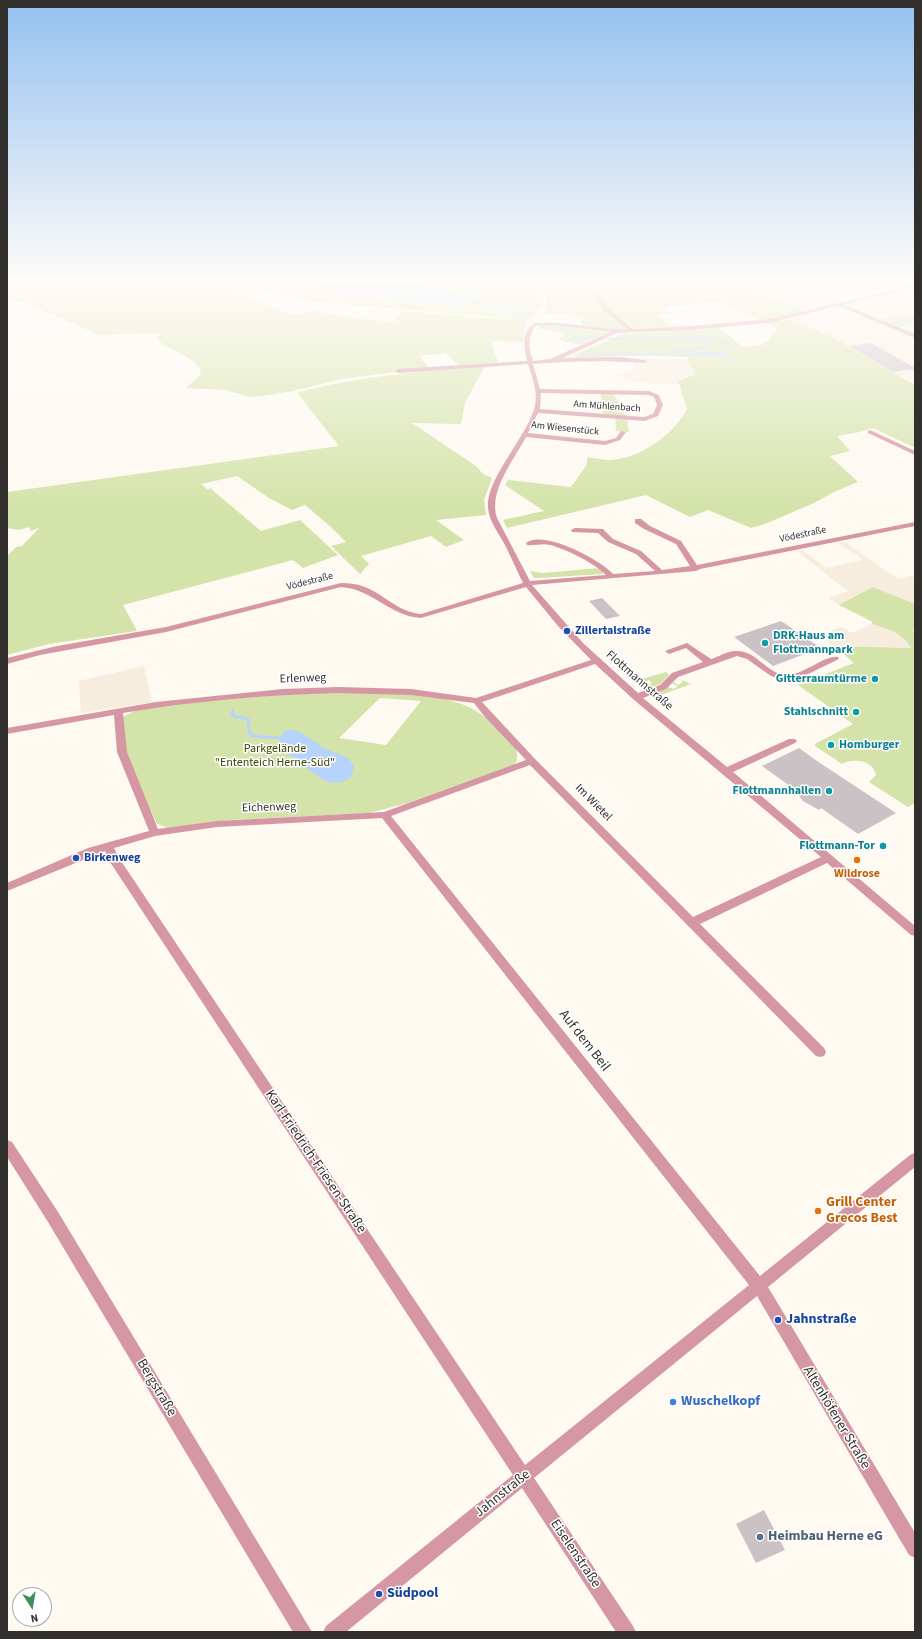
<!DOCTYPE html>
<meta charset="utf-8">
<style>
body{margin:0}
#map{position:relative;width:922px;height:1639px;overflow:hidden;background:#fef9f1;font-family:"Source Sans 3",sans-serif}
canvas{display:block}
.frame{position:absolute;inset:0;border:8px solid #32302d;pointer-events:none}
.north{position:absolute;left:12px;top:1587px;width:40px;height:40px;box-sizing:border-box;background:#fff;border:1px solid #adacab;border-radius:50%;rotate:168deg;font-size:11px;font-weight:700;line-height:16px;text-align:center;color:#32302d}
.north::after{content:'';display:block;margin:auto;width:14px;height:18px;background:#3c8f60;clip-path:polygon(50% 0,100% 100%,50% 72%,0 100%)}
</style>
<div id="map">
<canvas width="922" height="1639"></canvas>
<div class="frame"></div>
<div class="north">N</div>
</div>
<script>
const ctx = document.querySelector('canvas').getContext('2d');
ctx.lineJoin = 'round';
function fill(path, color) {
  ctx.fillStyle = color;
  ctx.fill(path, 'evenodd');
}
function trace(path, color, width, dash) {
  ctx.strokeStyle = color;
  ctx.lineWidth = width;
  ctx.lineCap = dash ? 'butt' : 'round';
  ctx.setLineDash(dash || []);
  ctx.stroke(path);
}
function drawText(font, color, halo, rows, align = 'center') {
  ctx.font = font + ' "Source Sans 3",sans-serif';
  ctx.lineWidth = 3;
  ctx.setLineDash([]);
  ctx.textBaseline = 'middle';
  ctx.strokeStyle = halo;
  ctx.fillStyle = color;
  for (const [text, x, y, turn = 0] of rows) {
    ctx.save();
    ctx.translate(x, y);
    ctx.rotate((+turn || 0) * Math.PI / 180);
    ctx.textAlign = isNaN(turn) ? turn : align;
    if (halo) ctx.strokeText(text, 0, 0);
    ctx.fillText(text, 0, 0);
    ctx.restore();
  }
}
const built = new Path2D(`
 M733,280H837L844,283L819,289L850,301L803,310L736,285Z
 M846,280H915V285L879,293Z
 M915,289V385L832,337L791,319Z
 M642,358L688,359L695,376L679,381V384L644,383L623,380L624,377H610L631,371L634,368L635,363H644Z
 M845,542L898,579L912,576L915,578V604L873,587L839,605L828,598L848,591L798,552L803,550L826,568L863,560L838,543Z
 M871,624L883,627L905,638L911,648L834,646L819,635L841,627L853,633Z
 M144,666L152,702L81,713L79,681Z`);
const green = new Path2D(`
 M7,280H314L345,295L375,296L453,306L468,297L456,293L383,280H533L542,291L544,305L528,320L341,304L310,301L243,286L229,292L248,297L292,315L321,310V312L361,319L394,322L403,311L529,321L526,325L523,342L493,341L492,347L499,363L460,366L445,353L420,356L429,368L341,379L293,391L262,396L251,397L225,390L186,388L201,374C201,359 172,351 162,344C160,342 159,339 158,336L161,333L99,335L22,301L7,300Z
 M537,280H733L736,285L803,310L802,312L761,321L718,302L664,307L667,312L674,313L659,315L669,327L633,328L612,315L607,307L604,299H599L604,310L628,328L619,330L581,325L583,316L544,313C551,299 547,291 537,280Z
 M902,316H915V324L899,328L879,319Z
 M791,319L832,337L915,385V448L873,428L860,432L837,436L850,451L830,456L858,482L834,492L814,503L765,524L751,528L708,510L690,517L646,495L507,528L503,520L544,511L505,485L508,480L571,487L586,466L588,457C595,458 603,460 609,460C640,459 673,435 687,409L678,381L695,375L687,357L631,355L577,358L573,355L623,334L719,328L743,347L761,345L769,341L772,332L778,331L770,323Z
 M541,324H549L607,333L579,345L559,340L565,333L537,329Z
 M485,366L465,403L461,424L412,423L476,466L483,474L492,478L484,500L486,515L436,520L464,540L446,547L431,536L361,556L369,564L360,574L331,546L346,542L330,526L305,505L292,510L269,498L237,476L201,484L208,490L210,488L261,531L300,520L338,555L303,568L293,560L123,605L137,631L49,644L7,655V556L16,547L22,546L39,528L30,531V527L19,530L7,528V492L339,446L298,394L299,392C360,376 422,371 485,366Z
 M601,394H614L626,416L603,415Z
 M615,418L627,419L629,432L616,431Z
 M600,568L603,572L602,574L540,578H534L530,571L542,573Z
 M873,587L915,604V626L913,631L915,633V803L908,807L869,782L876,775C873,760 853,758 842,764L815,746V744L853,724L798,685L854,663L834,646L911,648C903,633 886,628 871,624L873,622L839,605Z
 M666,672L669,675L660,684L648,689L645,686L652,683L649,680L642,683L639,680Z
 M677,678L691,684L658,696L654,693L668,687L674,689L678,686L671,683L673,682L679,685L683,681Z
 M334,692C378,694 439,688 478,712C493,722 505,738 517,750V761L513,765L408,803L369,813L230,820L168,828L157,824L145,799L125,748L123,717L136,710L223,699ZM380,698L421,701L386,745L339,738Z`);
const water = new Path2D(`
 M314,280H384L458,293L471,299L463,305L453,306C427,303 400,298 374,295C361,294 346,297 334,294C326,292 317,287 314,280Z
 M724,351L727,354L728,357L710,355L676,356L675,354Z
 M285,730H294L302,733L324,748L348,758L354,766L351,777C345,782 336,784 328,782C322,780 284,752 280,747V738Z`);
const streamFar1 = new Path2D(`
 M463,302C484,305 508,304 527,315L521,323L524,325
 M546,310L549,303L548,294
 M522,312L535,311
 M891,323L915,319
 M541,327H562L573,331L574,338L577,339L599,336
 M710,338L731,345
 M609,339L704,337
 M581,356L661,354L707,347L708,344L701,339H711`);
const stream = new Path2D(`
 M233,710L232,715L234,716L248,719L250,734L253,736L280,738`);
const building = new Path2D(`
 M871,343L915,368V369L893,372L849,346Z
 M602,598L620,616L606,619L589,601Z
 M781,621L821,648L773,666L734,637Z
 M799,748L820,763L896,813L858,834L821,808L819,810L803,801L794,789L762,766Z
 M764,1510L785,1550L756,1563L736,1524Z`);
const minor = new Path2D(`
 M915,285V287L844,305L915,334V338L839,306L770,323L690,330L617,333L563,358L619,357L646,360L647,361L644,363C607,360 570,361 533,364L540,389L649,391L659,395L663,405L658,416L645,421L538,413L528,433L605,441L616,438L621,431L626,432L620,440L605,445L526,437C514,460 488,491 497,518L530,581L606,575C594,563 566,549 550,545C542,543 535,546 527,545L526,543C543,529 601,560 613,574L655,571L636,554L608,542L598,533L572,532L571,530L575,528L603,529L613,539L641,551L662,570L690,566L676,544L644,529L635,523V519H641L650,526L681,541L697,565L915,522V526L700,569L696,571L532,585L583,643L638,693L660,685L672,673L703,662L686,648L669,654L665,651L687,643L711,659C718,657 729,650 737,651C757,651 767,674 786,675C802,676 826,654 838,657L839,659L806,675L787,681L771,676L747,659L737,656L678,677L666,689L643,698L727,767L789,739H795L797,741L795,743L733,772L915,926V936L911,935L827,863L700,924L824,1048L826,1052L824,1056L820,1057L816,1056L530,765L391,816L760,1276L910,1155L915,1153V1167L768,1287L915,1533V1558L909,1555L757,1296L534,1478L633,1626L636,1632H616L522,1488L346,1632H323L326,1626L513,1475L110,862L105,851L7,891V883L88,848L149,831L117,752L114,715L7,734V728L156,702L283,689L338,687L411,689L476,698L591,660L558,626L526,587L421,618C389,616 373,589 341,587L166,632L40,655L7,664V658L57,646L166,627L341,583C350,583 357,584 365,587C385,595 398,612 421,614L523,583C517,571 512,559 506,547C500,535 489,522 488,508C485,479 528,436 535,406C538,392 532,377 528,364L398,373L395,371L398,369L527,361C524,348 521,332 534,323C565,320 596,330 627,329L604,311L595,293L544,291L542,289L599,291L608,309L633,329L690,326L770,319ZM551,325L610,332L550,359L533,361C529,348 527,337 536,326ZM541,393L648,395L654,397L657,405L653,414L644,417L540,409ZM595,664L633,699L821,857L693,917L535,759L482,702ZM338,693L411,695L474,703L485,717L526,760L384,812L217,821L158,829L127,752L123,713C194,701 266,695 338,693ZM382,818L749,1285L525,1465L119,858L114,848L155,836L217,827Z
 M870,430L915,451V455L868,433V431Z
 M7,1140L12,1142L58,1212L312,1632H293L48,1222L7,1157Z`);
const markers = [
 [567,631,4,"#1a4fb4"],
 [765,643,4,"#0f9aa8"],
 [875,679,4,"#0f9aa8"],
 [856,712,4,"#0f9aa8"],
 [831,745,4,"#0f9aa8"],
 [829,791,4,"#0f9aa8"],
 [883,846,4,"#0f9aa8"],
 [76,858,4,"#1a4fb4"],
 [857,860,4,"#e8710a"],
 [818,1211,4,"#e8710a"],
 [778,1320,4,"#1a4fb4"],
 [673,1402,4,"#3f7fe0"],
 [760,1537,4,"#5c6f8a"],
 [379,1594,4,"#1a4fb4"]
];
const farStreetnames = [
 ["Am Mühlenbach",607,407,4],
 ["Am Wiesenstück",565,429,6],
 ["Vödestraße",803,535,-12],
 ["Vödestraße",310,582,-14]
];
const transitNames = [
 ["Zillertalstraße",575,631],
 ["Birkenweg",84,858]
];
const cultureNames = [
 ["DRK-Haus am",773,636,"left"],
 ["Flottmannpark",773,650,"left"],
 ["Gitterraumtürme",867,679],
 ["Stahlschnitt",848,712],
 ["Homburger",839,745,"left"],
 ["Flottmannhallen",821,791],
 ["Flottmann-Tor",875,846]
];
const streetNames = [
 ["Erlenweg",303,679,-2],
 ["Flottmannstraße",639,681,41],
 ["Im Wietel",593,803,45],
 ["Eichenweg",269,808,-2]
];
const parkNames = [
 ["Parkgelände",275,749],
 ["\"Ententeich Herne-Süd\"",275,763]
];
const foodNames = [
 ["Wildrose",857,874]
];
const nearStreetnames = [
 ["Auf dem Beil",584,1041,52],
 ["Karl-Friedrich-Friesen-Straße",315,1162,56],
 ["Bergstraße",156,1388,59],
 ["Altenhöfener Straße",836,1418,59],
 ["Jahnstraße",503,1494,-39],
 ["Eiselenstraße",575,1554,56]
];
const nearFoodnames = [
 ["Grill Center",826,1203],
 ["Grecos Best",826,1219]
];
const nearTransitnames = [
 ["Jahnstraße",786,1320],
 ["Südpool",387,1594]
];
const nearShopnames = [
 ["Wuschelkopf",681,1402]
];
const nearServicenames = [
 ["Heimbau Herne eG",768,1537]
];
fill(built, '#f6eddf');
fill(green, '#d4e3a9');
fill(water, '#b6d3fc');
trace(streamFar1, '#b6d3fc', 2);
trace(stream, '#b6d3fc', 3);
fill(building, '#cbc2c6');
fill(minor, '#d597a3');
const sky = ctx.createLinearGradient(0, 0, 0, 510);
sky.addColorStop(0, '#94c0f0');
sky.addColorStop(0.55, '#fffcf9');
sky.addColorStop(1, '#fffcf900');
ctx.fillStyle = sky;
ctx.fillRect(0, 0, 922, 510);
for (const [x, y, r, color] of markers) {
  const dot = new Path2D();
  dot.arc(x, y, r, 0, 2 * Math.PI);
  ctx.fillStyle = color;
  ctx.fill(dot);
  trace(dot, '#fff', 1.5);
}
drawText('10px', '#32302d', '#fff', farStreetnames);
drawText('bold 12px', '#164399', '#fff', transitNames, 'left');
drawText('bold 12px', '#0d838f', '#fff', cultureNames, 'right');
drawText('12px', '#32302d', '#fff', streetNames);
drawText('12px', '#394303', '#fff', parkNames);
drawText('bold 12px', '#c56008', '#fff', foodNames);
drawText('14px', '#32302d', '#fff', nearStreetnames);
drawText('bold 14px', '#c56008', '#fff', nearFoodnames, 'left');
drawText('bold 14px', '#164399', '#fff', nearTransitnames, 'left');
drawText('bold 14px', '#366cbe', '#fff', nearShopnames, 'left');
drawText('bold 14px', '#4e5e75', '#fff', nearServicenames, 'left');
</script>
